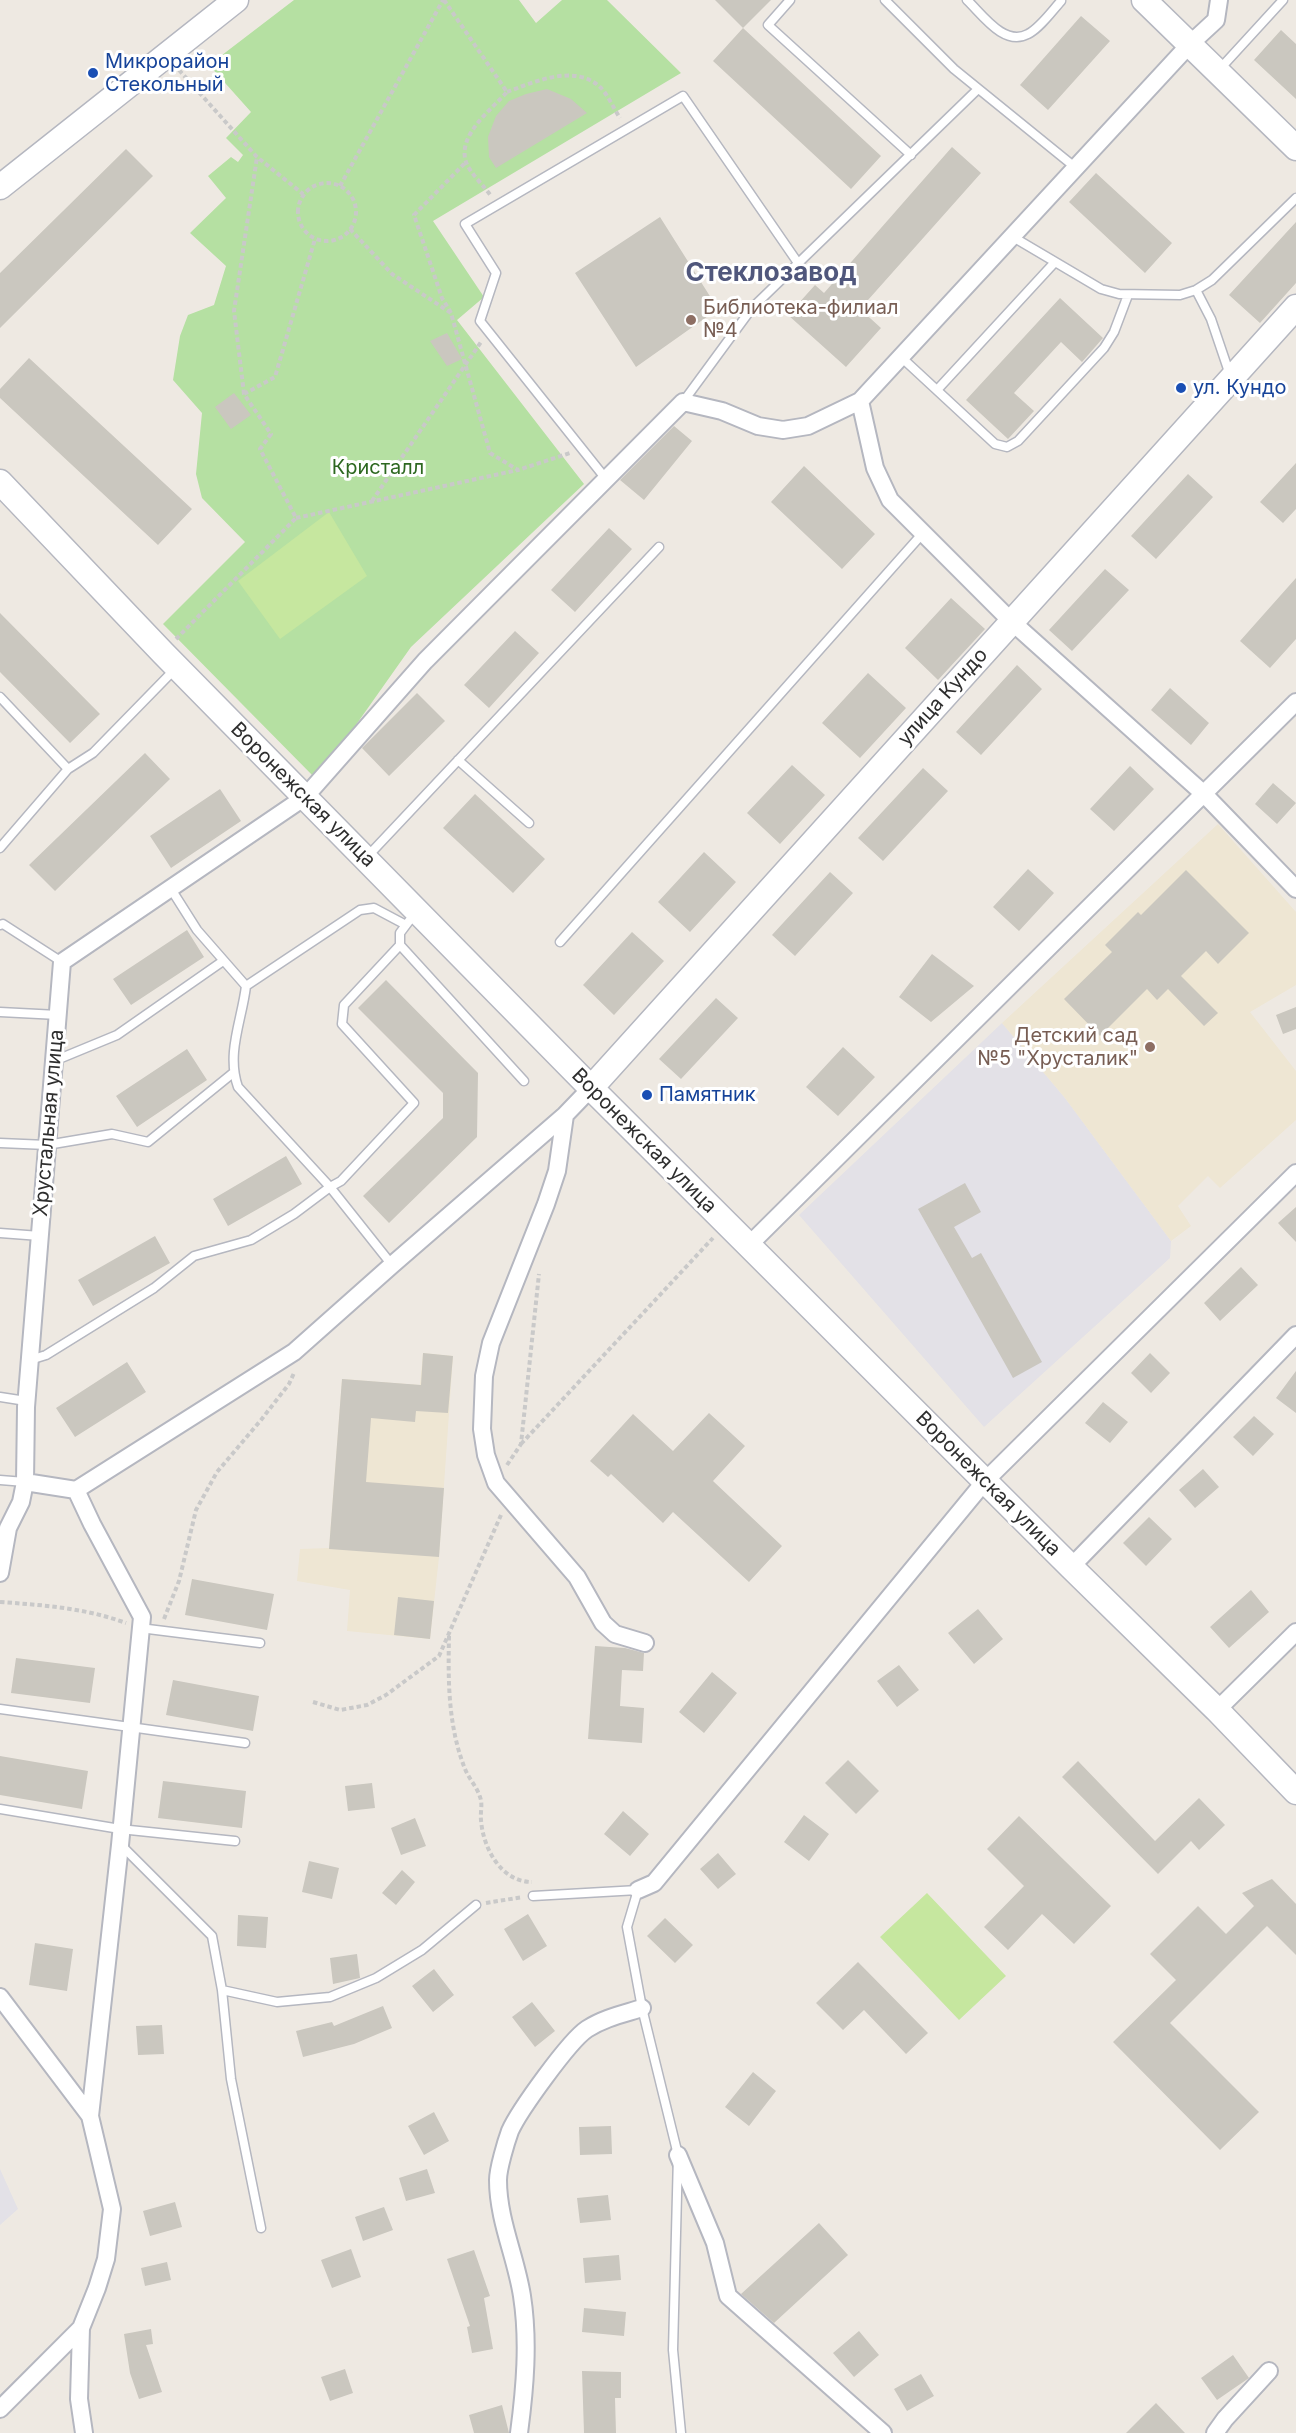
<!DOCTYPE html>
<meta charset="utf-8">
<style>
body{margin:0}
canvas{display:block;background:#eee9e2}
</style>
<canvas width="1296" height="2433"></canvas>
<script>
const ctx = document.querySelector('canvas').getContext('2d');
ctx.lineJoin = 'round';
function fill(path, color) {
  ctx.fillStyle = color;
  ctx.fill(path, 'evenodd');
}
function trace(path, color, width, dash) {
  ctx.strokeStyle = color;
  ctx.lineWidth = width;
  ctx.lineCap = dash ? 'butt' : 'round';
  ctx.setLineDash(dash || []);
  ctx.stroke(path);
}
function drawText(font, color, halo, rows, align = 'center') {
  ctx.font = font + ' Inter,sans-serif';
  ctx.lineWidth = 6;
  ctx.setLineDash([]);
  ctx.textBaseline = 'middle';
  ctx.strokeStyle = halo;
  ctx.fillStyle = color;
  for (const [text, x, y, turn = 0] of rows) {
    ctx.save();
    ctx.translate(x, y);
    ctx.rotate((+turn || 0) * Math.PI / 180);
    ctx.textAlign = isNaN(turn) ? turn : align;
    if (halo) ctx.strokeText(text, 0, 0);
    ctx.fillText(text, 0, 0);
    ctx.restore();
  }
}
const industrial = new Path2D(`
 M1002,1023L1065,1098L1171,1241L1170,1258L984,1427L799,1215Z
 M0,2169L18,2209L0,2225Z`);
const education = new Path2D(`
 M1218,824L1296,912V985L1250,1012L1296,1071V1120L1220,1188L1208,1176L1178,1206L1191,1226L1171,1241L1065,1098L1002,1023Z
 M423,1353L453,1356L439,1557L430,1639L347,1631L350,1590L297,1581L300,1549L329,1548L342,1379L420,1385Z`);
const green = new Path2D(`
 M294,0H519L536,23L562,0H607L681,73L433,221L484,297L457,320L584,484L411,647L317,780L163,624L245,542L202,498L196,474L202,413L173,380L180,336L188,315L214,305L226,266L190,233L226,198L208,176L231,157L238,162L243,155L226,138L251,112L209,65Z`);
const pitch = new Path2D(`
 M329,512L367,576L280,639L238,581Z
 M927,1893L1006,1976L959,2020L880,1937Z`);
const building = new Path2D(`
 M715,0H771L743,28Z
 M1081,16L1110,41L1048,110L1020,85Z
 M743,28L881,156L851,189L713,61Z
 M1281,30L1296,44V99L1254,60Z
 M547,89L571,99L587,113L496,168L489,157L488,137L496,116L509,101L526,94Z
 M952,147L981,173L860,309L881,328L846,367L788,315L815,285L824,293Z
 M126,149L153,176L0,328V273Z
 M1096,173L1172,243L1145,273L1069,202Z
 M660,217L718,309L636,367L575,273Z
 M1296,222V283L1260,323L1229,295Z
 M1060,298L1103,338L1082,362L1061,342L1014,393L1034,411L1008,439L966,400Z
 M447,333L462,359L447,366L430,341Z
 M29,358L192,509L158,545L0,398V389Z
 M234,393L251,415L231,429L215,407Z
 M674,426L692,441L644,500L620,480Z
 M1296,463V509L1283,523L1260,502Z
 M804,466L875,534L842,569L771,502Z
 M1188,474L1213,497L1156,559L1131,536Z
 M609,528L632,549L575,612L551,590Z
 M1105,569L1129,590L1072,651L1049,630Z
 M1296,578V639L1270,668L1240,641Z
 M951,598L985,629L938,680L905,648Z
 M0,613L100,714L70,743L0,672Z
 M515,631L539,653L489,708L464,685Z
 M1017,665L1042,689L981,755L956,732Z
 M868,673L906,708L860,758L822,723Z
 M1170,688L1209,723L1191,745L1151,710Z
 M417,693L445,721L389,776L362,748Z
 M145,753L170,779L55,891L29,865Z
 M792,765L825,795L780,844L747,813Z
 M1130,766L1154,789L1114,831L1090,809Z
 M923,768L948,791L883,861L858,838Z
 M1273,783L1296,803L1277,824L1255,804Z
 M220,789L241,821L171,868L150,836Z
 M475,794L545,859L513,893L443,828Z
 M704,852L736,882L690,932L658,902Z
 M1028,869L1054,893L1019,931L993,907Z
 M1186,870L1249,933L1218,964L1206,951L1181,976L1218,1013L1204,1026L1168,989L1157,1000L1147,989L1100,1036L1064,999L1112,952L1105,945L1138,912L1141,915Z
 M830,872L853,893L795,956L772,935Z
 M187,930L204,957L131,1005L113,979Z
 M632,932L664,961L614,1015L583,985Z
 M932,954L974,986L931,1022L899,997Z
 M386,980L478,1073L477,1137L389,1223L363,1196L443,1118V1093L358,1008Z
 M716,998L738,1018L681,1079L659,1059Z
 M1296,1007V1029L1283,1034L1276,1015Z
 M843,1047L875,1077L838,1116L806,1087Z
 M187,1049L207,1080L137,1127L116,1096Z
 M286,1156L302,1184L228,1226L213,1199Z
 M965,1183L981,1212L954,1227L972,1258L981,1253L1042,1362L1013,1378L918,1209Z
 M1296,1207V1242L1278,1223Z
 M155,1236L170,1263L93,1306L78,1280Z
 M1241,1267L1258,1285L1220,1321L1204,1303Z
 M423,1353L453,1356L448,1413L416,1411L415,1422L371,1418L366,1482L444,1488L439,1557L329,1549L342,1379L421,1385Z
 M1150,1353L1170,1373L1151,1393L1131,1373Z
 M127,1362L146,1392L75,1437L56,1408Z
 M1296,1371V1413L1276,1398Z
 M1103,1402L1128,1422L1110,1443L1085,1423Z
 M709,1413L745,1446L713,1481L782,1546L749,1582L673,1512L663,1523L611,1474L608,1477L590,1461L633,1414L673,1451Z
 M1254,1416L1274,1434L1253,1456L1233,1437Z
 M1203,1469L1219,1487L1195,1508L1179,1490Z
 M1149,1517L1172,1539L1146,1566L1123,1543Z
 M192,1579L274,1594L267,1630L185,1615Z
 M1251,1590L1269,1612L1229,1648L1210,1627Z
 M398,1597L434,1601L430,1639L394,1635Z
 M978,1609L1003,1639L974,1664L948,1633Z
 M595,1646L625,1648L644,1653L643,1671L622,1670L620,1706L644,1708L642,1743L588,1739Z
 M16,1658L95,1668L90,1703L11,1693Z
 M899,1665L919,1690L897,1707L877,1681Z
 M712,1672L737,1693L704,1733L679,1712Z
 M173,1680L259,1696L253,1731L166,1715Z
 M0,1756L88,1771L82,1809L0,1795Z
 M848,1760L879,1791L856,1814L825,1783Z
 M1078,1761L1155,1841L1199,1798L1225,1825L1199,1850L1191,1841L1158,1874L1062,1777Z
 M163,1781L246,1791L242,1828L158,1818Z
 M372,1783L375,1808L348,1811L345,1786Z
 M623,1811L649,1834L630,1856L604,1834Z
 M804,1815L829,1834L809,1861L784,1842Z
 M1019,1816L1111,1906L1074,1944L1042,1914L1008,1950L984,1927L1024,1886L987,1849Z
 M415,1818L426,1846L401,1855L391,1828Z
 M718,1853L736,1874L718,1889L700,1869Z
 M309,1861L339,1868L332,1899L302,1892Z
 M402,1870L415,1882L396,1905L382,1893Z
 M1272,1879L1296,1904V1955L1267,1926L1170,2023L1259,2112L1220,2150L1113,2042L1176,1980L1150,1954L1198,1906L1226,1934L1254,1906L1242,1893Z
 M528,1914L547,1946L523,1961L504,1929Z
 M238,1915L268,1917L266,1948L237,1946Z
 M665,1918L693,1945L675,1963L647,1936Z
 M35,1943L73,1949L67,1991L29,1985Z
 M357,1954L360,1978L333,1984L330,1958Z
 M858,1962L928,2033L906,2054L864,2010L843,2030L816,2003Z
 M434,1969L454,1995L433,2012L412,1986Z
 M532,2002L555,2031L535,2047L512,2017Z
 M383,2006L392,2028L354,2044L303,2057L296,2031L332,2022L334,2026Z
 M162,2025L164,2054L138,2055L136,2026Z
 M753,2072L776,2091L749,2126L725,2107Z
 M434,2112L449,2141L424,2155L408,2126Z
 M611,2126L612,2154L580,2155L579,2127Z
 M427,2169L435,2193L406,2201L399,2178Z
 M608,2195L611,2220L580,2223L577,2198Z
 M175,2202L182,2227L150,2236L143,2211Z
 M384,2207L393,2230L363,2241L355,2217Z
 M819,2223L848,2255L774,2323L741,2294Z
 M351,2249L361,2277L332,2288L321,2260Z
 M474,2250L490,2296L484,2298L493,2349L472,2353L467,2327L470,2326L447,2259Z
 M619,2255L621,2280L585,2283L583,2258Z
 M167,2262L171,2280L145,2286L141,2268Z
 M584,2308L626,2312L624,2336L582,2332Z
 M151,2329L153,2344L146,2345L162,2392L139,2399L130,2373L124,2334Z
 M859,2331L879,2355L854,2377L833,2353Z
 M1233,2355L1249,2378L1217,2400L1201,2378Z
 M345,2369L353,2393L330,2401L321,2377Z
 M582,2371L621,2372V2398H615L616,2433H584Z
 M921,2374L934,2396L907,2411L894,2389Z
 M1156,2403L1185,2433H1126Z
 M502,2405L509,2433H474L469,2415Z`);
const path = new Path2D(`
 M444,0L507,92C492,109 457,135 466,162C470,173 484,186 491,196
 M179,70L257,157L303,194
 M507,92C534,82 573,64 599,86C607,93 614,109 620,118
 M298 212a29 29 0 1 1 58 0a29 29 0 1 1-58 0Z
 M340,186L443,0
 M350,229L392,274L451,313L490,453L518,470L570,453
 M451,313L442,298L414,215L466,162
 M244,394L275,377L315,239
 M372,501L481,342
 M296,518L518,470
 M176,639L296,518L260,449L271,434L244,394L234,311L257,157
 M521,1444L713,1238
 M507,1465L521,1444L539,1274
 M0,1602C43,1605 85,1608 126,1623
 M164,1619L179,1581L196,1510L217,1472L261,1420L289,1384L294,1373
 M449,1636C448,1681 448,1726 465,1769C469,1779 477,1787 480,1797C483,1804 480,1813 481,1820C483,1848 501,1882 532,1882
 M313,1702L340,1710L367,1705L386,1695L439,1656L501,1515
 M486,1903L523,1897`);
const lane = new Path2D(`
 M790,0L768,25L911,155
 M885,0L954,69L1076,168
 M967,0C982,14 1004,47 1028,34C1040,28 1052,11 1061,1
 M1218,71L1283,0
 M1013,237L1101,289L1119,294L1180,295L1196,290L1212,280L1296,198
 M1196,290L1211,319L1230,375
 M901,357L995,444L1007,447L1018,441L1104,348L1114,332L1128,295
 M937,390L1055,262
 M683,402L752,308L978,89
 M606,479L480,321L496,273L465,224L683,96L798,263
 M0,697L68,769L0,848
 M458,760L529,823
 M68,769L93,753L176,668
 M366,858L659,547
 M171,889L197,930L246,986
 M409,921L400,933V945L524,1081
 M0,925L3,924L62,962
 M560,942L923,533
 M400,945L344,1005L342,1024L414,1103L341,1181L330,1187L238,1087C226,1053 242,1020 246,986L360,910L374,908L406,925
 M0,1012L58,1015
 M54,1061L117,1035L223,961
 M0,1143L47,1145L112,1134L148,1142L233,1073
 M0,1233L40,1236
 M30,1360L46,1355L154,1288L194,1256L251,1240L294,1214L330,1187L392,1265
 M0,1397L26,1401
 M0,1480L25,1482
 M140,1628L260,1643
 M0,1709L245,1743
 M0,1809L120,1829L235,1841
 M121,1845L212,1936L222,1990L277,2002L330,1997L376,1978L422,1950L476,1905
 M533,1896L638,1890L627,1927L642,2008L678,2155L673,2350L681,2433
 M222,1990L231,2079L261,2228`);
const street = new Path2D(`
 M1219,0L1216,20L1190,44L860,401L875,468L890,500L1011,621L1204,794L1296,889
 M565,1115L557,1171L546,1204L491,1343L484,1376L482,1429L486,1455L496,1483L577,1577L603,1623L615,1634L645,1643
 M748,1246L1296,702
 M25,1482L76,1490L294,1352L392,1265L565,1115L591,1088
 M76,1490L92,1524L142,1617L120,1845L90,2116
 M1071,1567L1296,1335
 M0,1573L8,1528L21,1502L25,1482L26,1407L62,962L305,797L425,661L683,402L722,411L758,426L783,430L808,426L860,401
 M1217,1710L1296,1632
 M638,1890L654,1883L985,1481L1296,1173
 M0,1997L90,2116L112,2209L106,2259L97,2288L81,2328L79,2399L84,2433
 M678,2155L715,2243L728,2296L883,2433
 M0,2409L81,2328
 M519,2433C525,2388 529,2341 522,2296C516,2257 498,2220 498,2180C498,2169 506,2142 510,2131C519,2111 569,2041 587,2029C604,2018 623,2014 642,2008
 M1215,2433L1225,2419L1269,2371`);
const secondary = new Path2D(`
 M1144,0L1296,148
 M0,187L236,0
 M0,482L163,653L591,1088L1071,1567L1217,1710L1296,1792
 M591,1088L1296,307`);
const markers = [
 [93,73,6,"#1a4fb4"],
 [691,320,6,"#8d6e63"],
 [1181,388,6,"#1a4fb4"],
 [1150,1047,6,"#8d6e63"],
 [647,1095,6,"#1a4fb4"]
];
const transitNames = [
 ["Микрорайон",105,62],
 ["Стекольный",105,85],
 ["ул. Кундо",1193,388],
 ["Памятник",659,1095]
];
const educationNames = [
 ["Библиотека-филиал",703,308],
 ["№4",703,331],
 ["Детский сад",1138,1036,"right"],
 ["№5 \"Хрусталик\"",1138,1059,"right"]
];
const parkNames = [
 ["Кристалл",378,468]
];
const streetNames = [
 ["улица Кундо",943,697,-48],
 ["Воронежская улица",303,795,45],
 ["Хрустальная улица",49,1123,-85],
 ["Воронежская улица",644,1141,45],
 ["Воронежская улица",988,1484,45]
];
const districtNames = [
 ["Стеклозавод",771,273]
];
fill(industrial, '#e3e1e7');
fill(education, '#eee6d3');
fill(green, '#b5e0a2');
fill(pitch, '#c6e79f');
fill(building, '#cac7bf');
trace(lane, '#b5b7c0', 11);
trace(street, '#b5b7c0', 20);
trace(secondary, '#b5b7c0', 27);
trace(path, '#c9c9c9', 4, [4.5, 3]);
trace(lane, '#fff', 8);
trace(street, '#fff', 16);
trace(secondary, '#fff', 24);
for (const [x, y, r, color] of markers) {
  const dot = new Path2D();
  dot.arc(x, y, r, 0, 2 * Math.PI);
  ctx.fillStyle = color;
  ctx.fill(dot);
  trace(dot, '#fff', 2);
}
drawText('20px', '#164399', '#fff', transitNames, 'left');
drawText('20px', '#785e54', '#fff', educationNames, 'left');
drawText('20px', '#2d6820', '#fff', parkNames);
drawText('20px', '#2e2e2e', '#fff', streetNames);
drawText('bold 26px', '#50577c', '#fff', districtNames);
</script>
